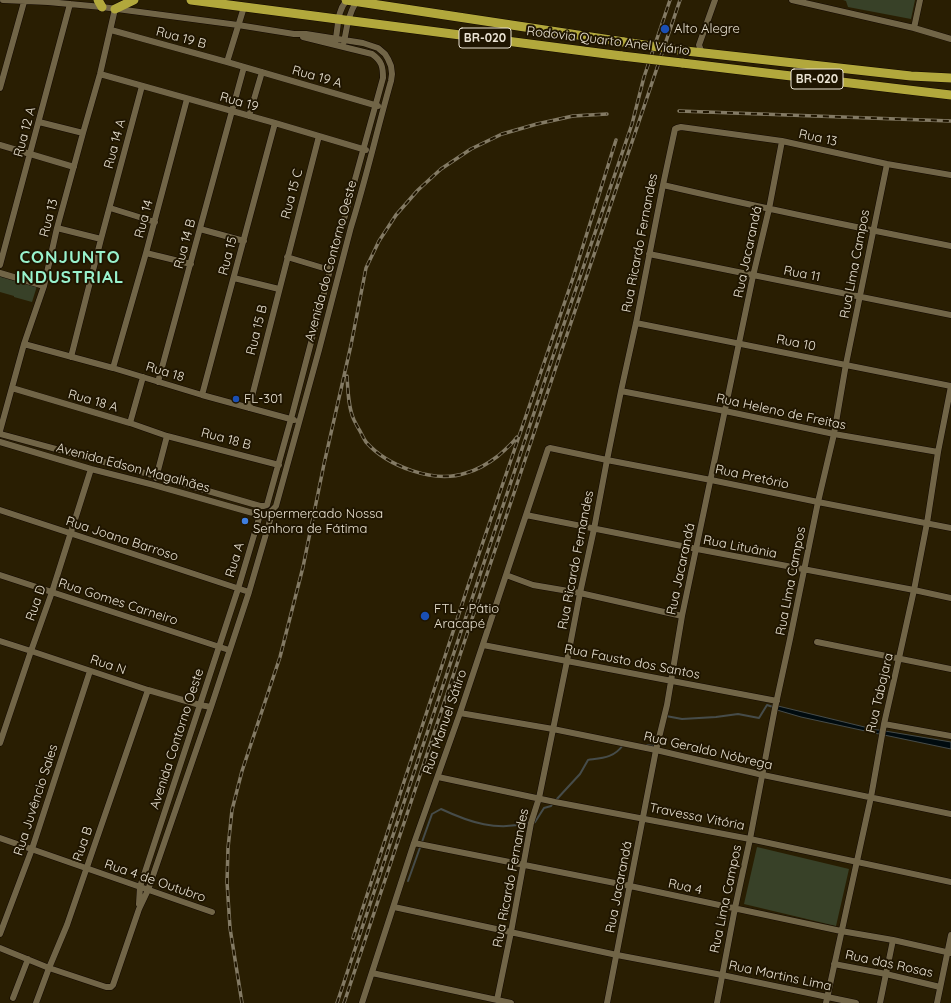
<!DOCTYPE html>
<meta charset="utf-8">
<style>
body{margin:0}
canvas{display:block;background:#291e02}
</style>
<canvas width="951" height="1003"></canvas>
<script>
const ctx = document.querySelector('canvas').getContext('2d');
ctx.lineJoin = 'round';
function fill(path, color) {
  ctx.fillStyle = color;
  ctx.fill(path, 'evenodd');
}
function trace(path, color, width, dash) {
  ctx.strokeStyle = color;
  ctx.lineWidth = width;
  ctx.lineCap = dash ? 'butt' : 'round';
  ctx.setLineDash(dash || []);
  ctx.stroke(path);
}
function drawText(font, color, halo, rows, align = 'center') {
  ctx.font = font + ' Quicksand,sans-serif';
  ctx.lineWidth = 4;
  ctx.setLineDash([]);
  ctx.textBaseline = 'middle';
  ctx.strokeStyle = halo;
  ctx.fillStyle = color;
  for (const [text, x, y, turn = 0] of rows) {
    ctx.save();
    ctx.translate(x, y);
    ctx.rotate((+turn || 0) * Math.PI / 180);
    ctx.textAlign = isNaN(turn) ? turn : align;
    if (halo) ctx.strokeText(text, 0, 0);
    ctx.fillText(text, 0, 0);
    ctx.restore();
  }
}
const green = new Path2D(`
 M843,0H915L911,19L848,7L846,1Z
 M0,276L37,286L32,302L14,297V296L0,292Z
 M757,847L849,869L836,926L744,904Z`);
const water = new Path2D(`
 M778,706L877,730H880L879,734L801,717L777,710Z
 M885,731L951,742V749L884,735Z`);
const stream = new Path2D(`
 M666,716L682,719L716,717L738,714L759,718L767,705L773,707
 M647,745L653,746L656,742
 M556,800L580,774L588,760C602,758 614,758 623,745
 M533,823L535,822L544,808L551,806L553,803
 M408,881L432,814L441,809C471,823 496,831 529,823`);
const minor = new Path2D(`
 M792,0L914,28L951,39
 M914,28L920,0
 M111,30L227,62L378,106
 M335,42C339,27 336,12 347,0
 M344,42L348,21L352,10L357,0
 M702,53L699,45L715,0
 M227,62L244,7
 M100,74L275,123L366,150
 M0,88L24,2
 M249,116L262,72
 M39,122L83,133
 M0,145L74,167
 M663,185C758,207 854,227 951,246
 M110,208L155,222
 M57,228L101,239
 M200,229L244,241
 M146,253L191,264
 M649,254L951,315
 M287,257L330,270
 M0,265L70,4
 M0,273L44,286
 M234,278L279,289
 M636,323L951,386
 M24,344L113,368L202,395L294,420
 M71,357L101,239L142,86
 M113,368L146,253L187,99
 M158,382L244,67
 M12,388L130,423L167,436L279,465
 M621,391L725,411L834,434L938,452
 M202,395L275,123
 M249,408L319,136
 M130,423L143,377
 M0,431L24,344L44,286L57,228L83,133L100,74L115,9
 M0,434L156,476L260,506H264L267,505L291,419L330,270L383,78C383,67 382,61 372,54L303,37
 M0,442L91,469L154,485L260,515C267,515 272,511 276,506L319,350L351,227C366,179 377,130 391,81L392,74L391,66L388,59L385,54L378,48L363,43L306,34H294L238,25L102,7L48,2L3,0
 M156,478L167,436
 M0,510L249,592
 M526,515L697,549L914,590L951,598
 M0,575L229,650
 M506,575L533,585L580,593L682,616
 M0,641L31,651L148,690L200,705L211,707
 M817,642L951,669
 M483,645C581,663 679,683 777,701
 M460,713L553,729L656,750L763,775L951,814
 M884,724L951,736
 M0,743L31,651L52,592L91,469
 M438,777L555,802L750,839L951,882
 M0,838L212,912
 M414,843L630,886L841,931L893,940L951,953
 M139,904L140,887L238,589L260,515
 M394,907L617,955L722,975L856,1003
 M0,934L32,849L90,671
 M0,948L49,968L106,987H111L113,985L139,909L148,890L211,707L249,592L273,510
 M834,964L886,974L940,987
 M372,973L511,1003
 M13,998L28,959
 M497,1000L511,932L531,823L539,798L567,661L580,593L594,529L607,460L621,391L636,323L663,185L675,129L677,128L681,127L782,141L887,164L951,175
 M36,1003L49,968L67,925L148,690
 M362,1003L414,843L460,713L548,449L550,448L607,460L711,480L818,502L951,528
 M607,1003L656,750L667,705L682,616L753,276L769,209L782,141
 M717,1003L735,908L750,839L775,708L790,639L818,502L834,434L846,364L887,164
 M826,1003L871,797L884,724L899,658L914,590L927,523L938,452L951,386
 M880,1003L893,940
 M937,1003L951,935`);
const highway = new Path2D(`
 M98,0L102,7
 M191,0L622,56
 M346,0L624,42
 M115,9L134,0
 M686,51L911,76L951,78
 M682,63L951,95`);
const rail = new Path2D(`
 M679,111L951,121
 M347,376C348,390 348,407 354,420C356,424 358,428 360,431C362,435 364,439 366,442C387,466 434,484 466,473C477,470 489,463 498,456C505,450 512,444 517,437
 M353,938L467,589L574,275L616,140
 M242,1003L230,928L227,882L228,848L232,810L242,771L280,657L303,567L324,464L351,345L366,268L379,241L396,215L418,190L441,169L471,149L502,134L537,124L573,116L607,114
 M337,1003L547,374L632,124L644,77L670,0
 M344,1003L553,376L680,0`);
const highwayBridge = new Path2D(`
 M624,42L686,51
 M622,56L682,63`);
const markers = [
 [665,29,5,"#1a4fb4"],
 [236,399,4,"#1a4fb4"],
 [245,521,4,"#3f7fe0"],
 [425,616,5,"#1a4fb4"]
];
const shields = [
 [485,38,52],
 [817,79,52]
];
const shieldNames = [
 ["BR-020",485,38],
 ["BR-020",817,79]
];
const poiNames = [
 ["Alto Alegre",674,29],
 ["FL-301",244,399],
 ["Supermercado Nossa",253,514],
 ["Senhora de Fátima",253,529],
 ["FTL - Pátio",434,609],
 ["Aracapé",434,624]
];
const streetNames = [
 ["Rua 19 B",181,38,15],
 ["Rodovia Quarto Anel Viário",608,41,7],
 ["Rua 19 A",317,77,16],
 ["Rua 19",239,102,16],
 ["Rua 12 A",25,132,-75],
 ["Rua 13",818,138,12],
 ["Rua 14 A",115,144,-75],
 ["Rua 15 C",292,194,-75],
 ["Rua 13",49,218,-75],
 ["Rua 14",144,219,-75],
 ["Rua Ricardo Fernandes",640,243,-79],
 ["Rua 14 B",185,244,-75],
 ["Rua Jacarandá",748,252,-78],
 ["Rua 15",228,256,-75],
 ["Avenida do Contorno Oeste",331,261,-75],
 ["Rua Lima Campos",855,264,-79],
 ["Rua 11",802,274,11],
 ["Rua 15 B",257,330,-76],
 ["Rua 10",796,343,11],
 ["Rua 18",165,372,17],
 ["Rua 18 A",93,401,16],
 ["Rua Heleno de Freitas",781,412,12],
 ["Rua 18 B",226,439,15],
 ["Avenida Edson Magalhães",133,468,15],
 ["Rua Pretório",752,477,12],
 ["Rua Joana Barroso",122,539,18],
 ["Rua Lituânia",740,547,11],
 ["Rua A",235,560,-73],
 ["Rua Ricardo Fernandes",576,560,-79],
 ["Rua Jacarandá",681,569,-78],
 ["Rua Lima Campos",791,581,-79],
 ["Rua Gomes Carneiro",118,602,18],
 ["Rua D",36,603,-71],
 ["Rua Fausto dos Santos",632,662,11],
 ["Rua N",108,665,19],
 ["Rua Tabajara",880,693,-77],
 ["Rua Manuel Sátiro",445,722,-71],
 ["Avenida Contorno Oeste",177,739,-72],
 ["Rua Geraldo Nóbrega",708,751,13],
 ["Rua Juvêncio Sales",36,800,-72],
 ["Travessa Vitória",697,817,11],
 ["Rua B",83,844,-71],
 ["Rua Ricardo Fernandes",511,878,-79],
 ["Rua 4 de Outubro",155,881,19],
 ["Rua Jacarandá",619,887,-79],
 ["Rua 4",685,887,12],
 ["Rua Lima Campos",726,899,-78],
 ["Rua das Rosas",889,964,12],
 ["Rua Martins Lima",780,976,12]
];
const districtNames = [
 ["CONJUNTO",70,258],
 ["INDUSTRIAL",70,278]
];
fill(green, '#384128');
fill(water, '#000b0f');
trace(water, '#464c4a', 1);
trace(stream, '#464c4a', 2);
trace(minor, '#120800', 7);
trace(highway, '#120800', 10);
trace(minor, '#716547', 6);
trace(highway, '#b2a83c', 9);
trace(rail, '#837a64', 3.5);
trace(rail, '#1f1500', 2, [6]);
trace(highwayBridge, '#120800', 10, []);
trace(highwayBridge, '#b2a83c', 9);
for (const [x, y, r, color] of markers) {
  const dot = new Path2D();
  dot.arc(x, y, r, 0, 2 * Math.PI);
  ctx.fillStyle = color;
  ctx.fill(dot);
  trace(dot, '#1f1500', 1.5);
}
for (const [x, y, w] of shields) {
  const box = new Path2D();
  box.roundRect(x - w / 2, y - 10, w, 20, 3);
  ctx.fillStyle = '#1f1500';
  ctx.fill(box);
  trace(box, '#eae3d3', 1);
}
drawText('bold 12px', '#eae3d3', null, shieldNames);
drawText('13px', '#eae3d3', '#1f1500', poiNames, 'left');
drawText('13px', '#eae3d3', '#1f1500', streetNames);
ctx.letterSpacing = '1px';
drawText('bold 17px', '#99f2cd', '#1f1500', districtNames);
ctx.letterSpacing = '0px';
</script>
